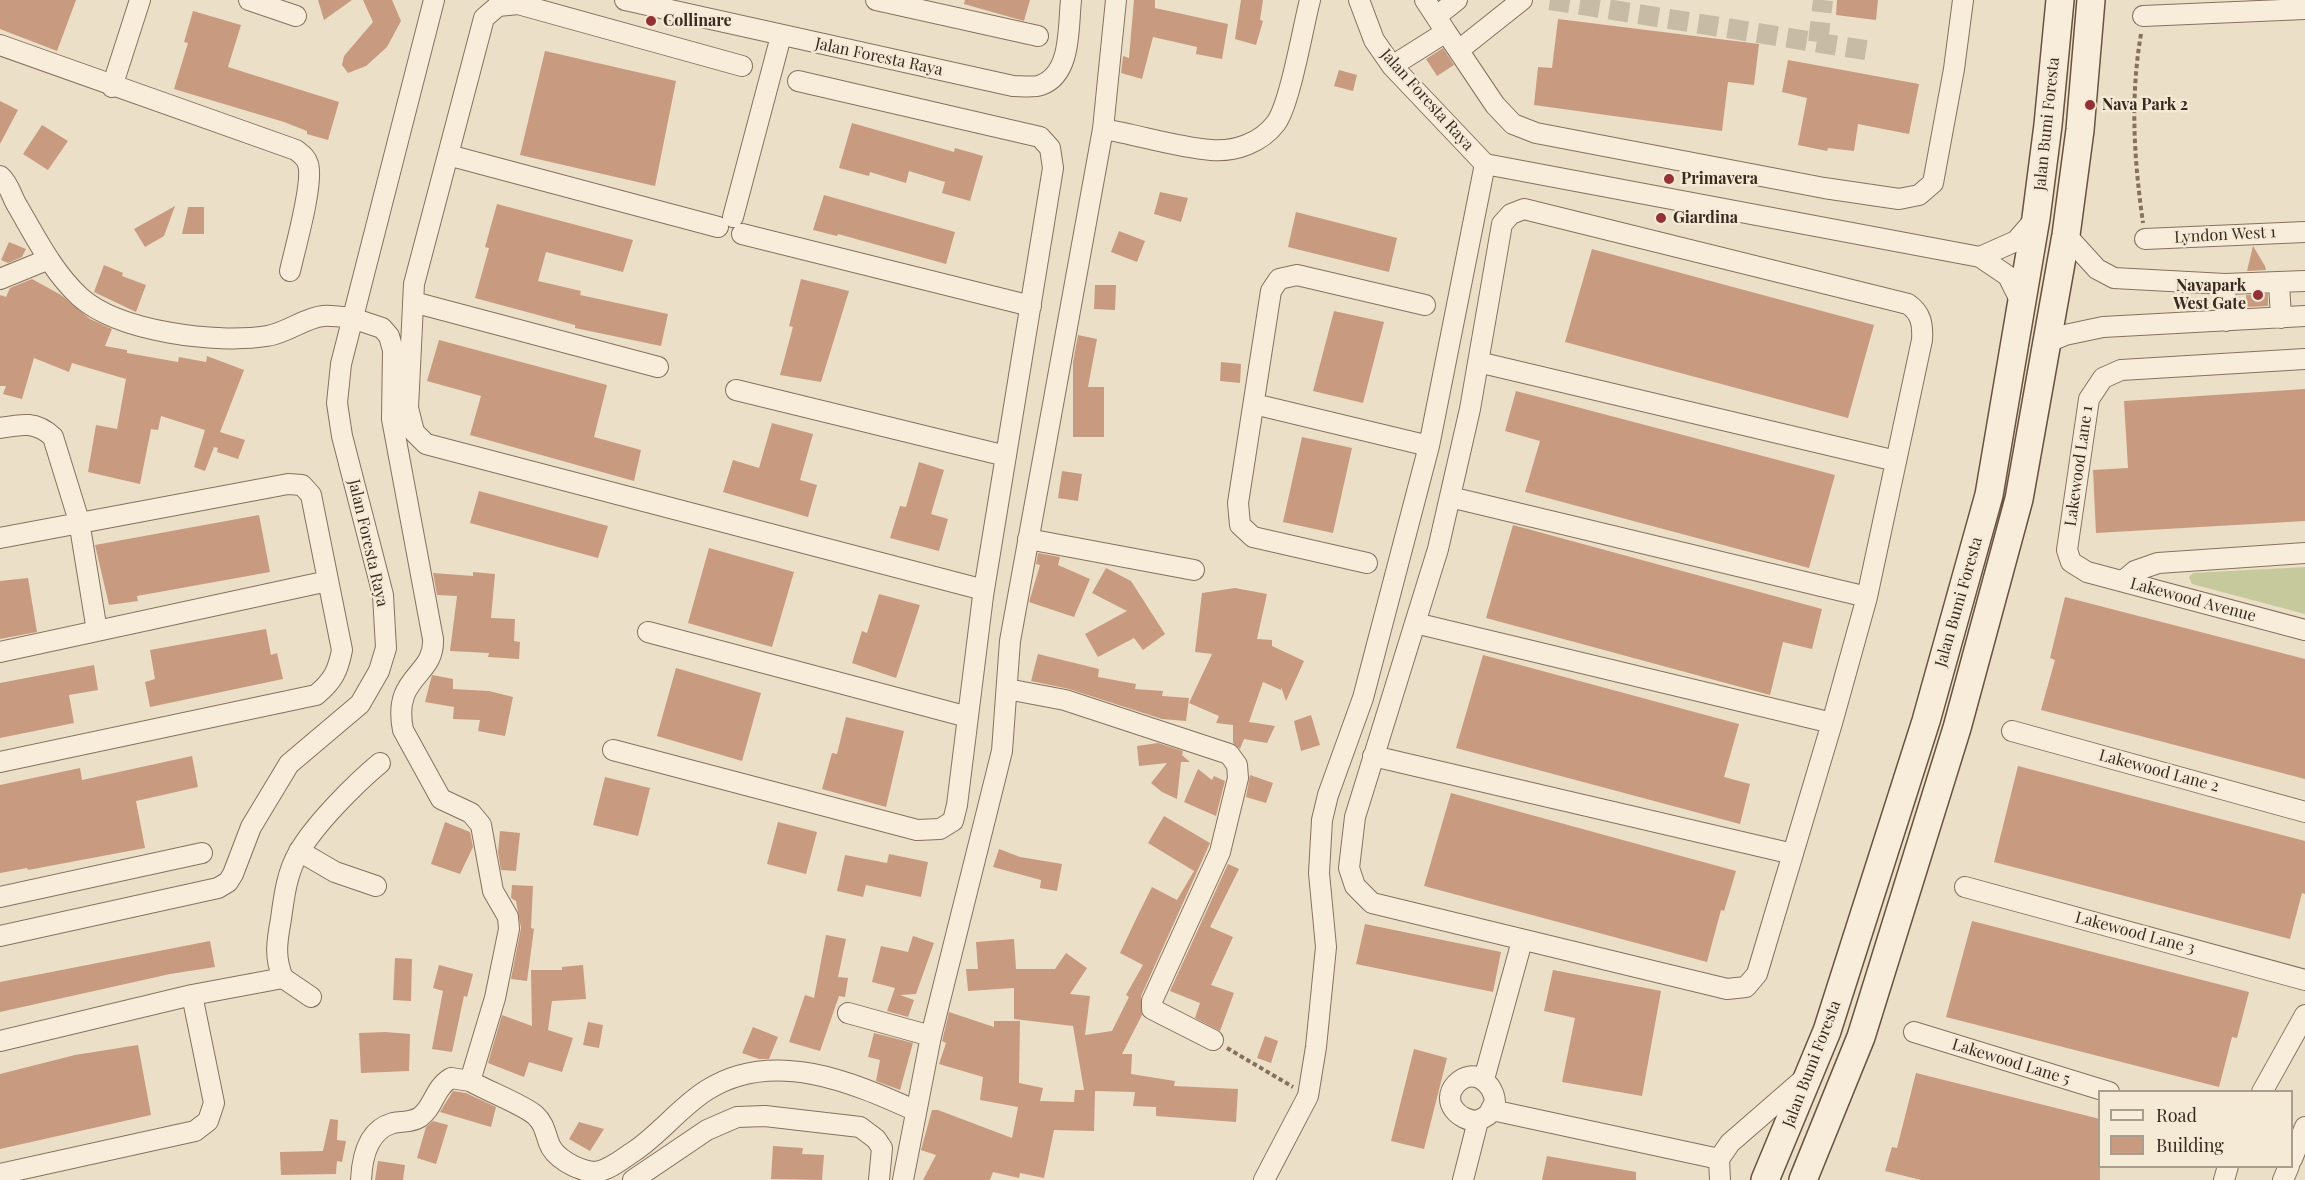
<!DOCTYPE html>
<style>
body{margin:0}
#map{position:relative;width:2305px;height:1180px;overflow:hidden;background:#ecdfc7;font-family:"Playfair Display",serif}
canvas{display:block}
.legend{position:absolute;left:2098px;top:1090px;width:195px;height:78px;box-sizing:border-box;background:#f4ead6;border:2px solid #a99d8d;margin:0;padding:8px 10px;list-style:none;font-size:18px;color:#382a20}
.legend li{display:flex;align-items:center;gap:12px;height:30px}
.legend b{width:30px;border:2px solid #a99d8d}
</style>
<div id="map">
<canvas width="2305" height="1180"></canvas>
<ul class="legend">
<li><b style="height:8px;background:#f7edda"></b>Road</li>
<li><b style="height:16px;background:#c89a7f"></b>Building</li>
</ul>
</div>
<script>
const ctx = document.querySelector('canvas').getContext('2d');
ctx.lineJoin = 'round';
function fill(path, color) {
  ctx.fillStyle = color;
  ctx.fill(path, 'evenodd');
}
function trace(path, color, width, dash) {
  ctx.strokeStyle = color;
  ctx.lineWidth = width;
  ctx.lineCap = dash ? 'butt' : 'round';
  ctx.setLineDash(dash || []);
  ctx.stroke(path);
}
function drawText(font, color, halo, rows, align = 'center') {
  ctx.font = font + ' "Playfair Display",serif';
  ctx.lineWidth = 4.5;
  ctx.setLineDash([]);
  ctx.textBaseline = 'middle';
  ctx.strokeStyle = halo;
  ctx.fillStyle = color;
  for (const [text, x, y, turn = 0] of rows) {
    ctx.save();
    ctx.translate(x, y);
    ctx.rotate((+turn || 0) * Math.PI / 180);
    ctx.textAlign = isNaN(turn) ? turn : align;
    if (halo) ctx.strokeText(text, 0, 0);
    ctx.fillText(text, 0, 0);
    ctx.restore();
  }
}
const green = new Path2D(`
 M2305,567V614L2192,584L2189,577L2193,573Z`);
const building = new Path2D(`
 M0,0H76L57,51L0,29Z
 M318,0H352L324,20Z
 M363,0H392L401,21L387,47L366,66L348,73L342,65L344,56L373,22Z
 M965,0H1030L1024,21L964,4Z
 M1134,0H1155V8L1228,24L1222,59L1196,54L1197,47L1153,37L1142,79L1121,73L1123,56L1129,58Z
 M1241,0H1263L1260,20L1263,21L1256,45L1235,39Z
 M1837,0H1878L1876,20L1836,15Z
 M193,11L241,25L228,67L339,102L328,140L307,134V131L284,122L174,89L188,43L184,42Z
 M1558,19L1759,44L1754,85L1728,82L1722,131L1534,105L1538,67L1552,68Z
 M1443,48L1454,65L1437,76L1426,59Z
 M545,51L676,81L655,186L520,155Z
 M1788,60L1919,84L1909,134L1858,124L1854,151L1828,148L1827,151L1798,145L1807,98L1782,92Z
 M1339,70L1357,75L1353,91L1334,86Z
 M0,101L18,110L0,144Z
 M852,123L954,152L955,148L983,156L970,201L942,193L945,182L909,171L906,183L870,172L869,176L839,168Z
 M42,125L68,141L48,170L23,154Z
 M1160,192L1188,198L1181,222L1154,214Z
 M824,195L955,232L946,264L838,234L837,236L813,230Z
 M497,204L633,240L623,272L546,252L538,281L581,291L580,295L668,314L661,346L575,328V325L475,298L489,248L485,247Z
 M175,206L164,236L145,247L134,229Z
 M188,207H204V234H182Z
 M1296,212L1397,238L1389,272L1288,247Z
 M1119,231L1145,241L1137,262L1111,252Z
 M9,242L26,249L22,257L8,263L1,260Z
 M2253,246L2265,266L2266,270L2247,271Z
 M1592,249L1874,325L1848,418L1565,342Z
 M104,265L123,273L122,276L146,285L136,312L94,292Z
 M32,279L61,295L90,319L112,329L105,346L127,350V353L178,362L179,357L206,362L207,356L244,370L220,432L245,440L238,459L217,452L218,448L214,447L205,471L194,467L205,430L161,416L158,430L151,429L140,484L88,472L96,425L117,429L126,379L72,363L69,372L34,358L22,399L3,394L6,386H0V295L6,297L10,288Z
 M801,279L849,291L821,382L780,375L793,327L789,326Z
 M1095,285H1116L1115,310L1094,309Z
 M2268,294V306L2247,307L2246,295Z
 M1334,311L1384,322L1363,403L1313,391Z
 M1078,335L1097,339L1088,387H1104V437H1073V362Z
 M439,340L607,385L594,437L641,450L634,481L470,435L481,396L427,381Z
 M1221,362L1241,364L1240,383L1220,381Z
 M2305,389V521L2096,533L2093,470L2128,468L2124,401Z
 M1516,391L1835,475L1809,568L1525,492L1540,441L1505,431Z
 M772,423L813,434L800,480L817,485L808,517L723,492L733,460L759,468Z
 M1302,437L1352,448L1333,533L1283,522Z
 M919,462L944,470L931,514L948,519L939,551L890,538L900,506L906,507Z
 M1062,471L1082,474L1078,501L1058,498Z
 M479,491L608,526L598,558L470,523Z
 M259,515L270,572L137,596L138,601L109,605L95,545Z
 M1513,525L1822,609L1812,649L1783,642L1770,695L1486,618Z
 M709,548L794,572L772,647L688,623Z
 M1038,553L1060,557L1058,565L1090,579L1074,617L1029,602L1040,565L1036,564Z
 M1106,568L1131,581L1165,634L1143,650L1134,638L1098,657L1085,634L1127,611L1092,593Z
 M473,572L495,574L491,618L515,619L514,641L520,642L519,659L488,657L489,653L450,651L457,596L437,595L433,573L473,576Z
 M28,578L37,632L0,639V581Z
 M1235,588L1267,594L1257,639L1272,640V646L1304,661L1286,701L1281,687V690L1263,682L1249,722L1275,726L1267,743L1244,739L1240,749L1233,743V725L1216,723L1219,716L1189,703L1212,654L1195,652L1202,593Z
 M879,594L920,605L896,678L852,663L862,631L867,633Z
 M2065,597L2305,659V779L2041,710L2055,660L2050,658Z
 M266,629L271,655L277,653L283,679L150,707L145,682L155,679L150,650Z
 M1038,654L1099,669L1098,677L1136,684L1135,689L1163,691L1162,696L1189,698L1186,721L1162,719L1069,689L1031,681Z
 M1483,655L1739,724L1724,777L1750,784L1740,824L1456,748Z
 M94,665L98,690L69,695L74,723L0,738V683Z
 M676,668L761,693L742,761L657,736Z
 M432,675L453,679V689L489,691L513,697L505,736L478,731L480,720L453,719L454,707L425,702Z
 M1311,715L1320,745L1301,751L1294,721Z
 M846,717L904,731L886,807L822,789L832,753L837,754Z
 M1158,743L1183,751L1182,755L1190,762H1181L1177,799L1162,792L1151,783L1167,763L1139,766L1137,746Z
 M192,756L198,787L136,801L145,848L28,870L27,868L0,873V785L80,768L82,780Z
 M2018,766L2305,841V894L2302,893L2290,939L1994,862Z
 M1198,769L1212,780L1214,776L1225,781L1216,816L1184,802Z
 M1250,775L1273,783L1266,803L1246,797Z
 M605,777L650,788L638,836L593,825Z
 M1451,793L1736,871L1724,911L1721,910L1707,962L1424,886Z
 M1164,816L1210,843L1141,996L1142,1015L1122,1054H1132L1131,1074L1175,1081L1174,1086L1238,1089L1236,1122L1156,1116V1107L1133,1106L1135,1092L1095,1091L1094,1131L1054,1130L1044,1178L1020,1173L1019,1178L993,1172L990,1180H923L936,1155L921,1150L932,1110H938L1012,1138L1018,1107L980,1100L983,1077L939,1064L946,1043L942,1041L949,1012L994,1027V1021H1020L1019,1083L1043,1088L1040,1101L1074,1102L1075,1090H1084L1073,1026L1014,1019V988L968,991L966,969H978L976,942L1014,939L1016,969H1055L1066,953L1087,968L1070,994L1090,996L1085,1035L1112,1031L1129,997L1126,995L1143,965L1120,953L1138,915L1152,887L1177,900L1194,871L1148,843Z
 M445,822L470,832L473,847L460,874L431,864Z
 M778,822L817,832L806,874L767,864Z
 M500,831L520,833L516,871L501,870L498,852Z
 M999,849L1020,857L1062,864L1057,891L1040,888L1041,880L993,867Z
 M889,854L928,862L921,897L866,885L863,897L837,891L845,855L887,863Z
 M1228,864L1239,869L1210,927L1233,937L1211,985L1234,993L1220,1031L1195,1018L1200,1003L1170,991Z
 M512,885L533,886L531,928L534,929L527,981L511,979L521,928L516,901L511,898Z
 M1972,921L2249,992L2237,1038L2232,1037L2219,1087L1946,1017Z
 M1365,924L1501,952L1493,992L1356,964Z
 M826,935L846,939L838,977L848,978L845,997L839,996L820,1051L789,1042L805,995L814,998Z
 M913,936L934,943L916,994L900,995L914,1000L908,1017L887,1011L895,988L872,982L881,946L908,952Z
 M210,941L215,967L170,974L0,1012V982Z
 M395,958L412,959L411,1001L393,1000Z
 M439,965L473,974L467,997L464,996L452,1052L432,1049L443,991L433,988Z
 M583,965L586,999L552,1001L548,1030L573,1038L562,1072L529,1062L524,1077L488,1063L502,1015L532,1026L531,970H562V967Z
 M1553,970L1661,991L1642,1096L1562,1082L1575,1018L1544,1011Z
 M588,1022L603,1025L599,1048L583,1045Z
 M753,1027L778,1037L769,1059H759L742,1053Z
 M385,1032L410,1034L409,1071L361,1073L359,1033Z
 M874,1033L913,1043L900,1090L876,1081L880,1060L868,1057Z
 M1265,1036L1278,1041L1271,1063L1257,1058Z
 M138,1045L151,1115L0,1149V1074L75,1055Z
 M1414,1049L1447,1058L1424,1149L1391,1141Z
 M1916,1073L2100,1119V1180H1921L1885,1171L1892,1147L1897,1148Z
 M453,1091L466,1093L496,1107L491,1127L440,1112Z
 M330,1119L338,1120L337,1140L346,1141L342,1162L337,1161L336,1174L281,1175L280,1152L323,1151Z
 M433,1121L448,1125L436,1164L417,1158L426,1127Z
 M579,1122L604,1129L590,1151L569,1139Z
 M773,1146L803,1148L802,1154L824,1155L822,1180L771,1179Z
 M1547,1156L1636,1172V1180H1542Z
 M378,1161L405,1165L403,1180H375Z`);
const minorTunnel = new Path2D(`
 M1550,0L1871,51
 M1818,42L1823,0`);
const path = new Path2D(`
 M2141,34C2130,98 2134,159 2143,223
 M1227,1048L1293,1087`);
const minor = new Path2D(`
 M249,0L296,16
 M625,0L1013,86C1021,86 1033,88 1041,85C1072,74 1068,26 1071,0
 M876,0L1038,36
 M1359,0L1374,40L1392,66L1485,164
 M1437,16L1457,0
 M2143,16L2305,9
 M1446,32L1495,105L1513,124L1536,133L1824,188L1899,199L1919,195L1933,183L1954,69L1963,0
 M0,45L296,150C301,154 306,157 308,164C314,183 295,248 290,271
 M1459,50L1522,0
 M742,66L518,4L498,6L484,18L414,284L408,408L414,432L426,444L984,590
 M1392,66L1446,32L1425,0
 M112,87L140,0
 M1103,129C1139,135 1175,147 1211,150C1235,152 1261,143 1276,123C1290,104 1303,27 1310,0
 M448,155L718,227
 M1485,164L1980,257L2008,276L2022,304
 M0,176C10,185 11,196 18,207C36,238 53,272 80,297C119,332 217,344 267,336C287,333 304,318 323,316C330,315 339,317 346,317
 M1524,209L1908,304C1921,313 1923,324 1922,340L1867,597L1832,723L1757,974L1746,987L1727,989L1372,903L1355,886L1349,868L1355,817L1438,549L1470,409L1502,224L1511,214Z
 M733,217L781,36
 M742,234L1031,306
 M2066,235L2097,269L2114,278L2225,284L2305,281
 M2145,239L2305,232
 M1980,257L2016,241L2036,218
 M0,279L49,259
 M2279,283L2281,318
 M2225,284L2226,321
 M413,302L658,367
 M2046,343L2065,335L2103,327L2305,316
 M2305,359L2121,370L2103,378L2089,399L2067,550L2071,562L2087,572L2305,630
 M1478,362L1896,461
 M736,390L1006,456
 M1254,404L1429,446
 M0,428C22,424 36,421 53,437L79,521L97,631
 M1450,497L1867,597
 M0,538L288,484L302,485L311,495L342,650C338,671 333,681 316,695L0,762
 M1028,539L1194,570
 M1367,563L1253,537L1240,525L1238,503L1271,291L1279,279L1297,275L1425,305
 M2123,581L2135,571L2158,563L2305,553
 M1415,623L1832,723
 M648,632L968,717
 M0,652L328,581
 M1007,689L1065,700L1229,754L1237,765L1238,778L1220,852L1152,1001V1009L1213,1040
 M2012,731L2305,812
 M613,750L917,830L940,829L953,821L957,805L983,596L1053,168L1050,148L1040,137L798,81
 M1373,756L1793,854
 M299,851L335,872L376,886
 M1965,887L2305,980
 M0,897L202,853
 M0,936L218,888L228,882L233,874L251,827L289,764L360,704L379,671L386,648L383,595L342,436L337,403L341,364L434,0
 M283,978L311,997
 M848,1013L931,1036
 M1914,1032L2109,1092
 M0,1041L192,995L283,978C274,957 277,941 281,919C284,896 287,872 299,852C315,824 355,784 380,763
 M1484,1079L1522,941
 M470,1081C487,1091 522,1104 535,1115C544,1123 545,1132 549,1143C554,1158 577,1170 593,1172C607,1172 622,1159 633,1152C660,1134 680,1107 707,1090C773,1048 852,1082 916,1111
 M2262,1092L2305,1015
 M1492,1110L1719,1159
 M2292,1159L2305,1127
 M0,1174L195,1131L208,1121L214,1103L192,995
 M361,1180C362,1158 368,1130 393,1123C402,1121 411,1123 420,1117C434,1107 434,1088 451,1078L470,1081L495,998L509,929L508,917L493,891L481,825L471,813L441,799L403,730C392,675 435,677 433,639L392,419L393,350L389,336L382,328L361,321
 M633,1180L707,1130L737,1117L765,1116L860,1127L876,1139L882,1148L879,1180
 M903,1180L931,1036L1002,751L1010,641L1103,129L1116,0
 M1264,1180L1308,1096L1316,1047L1326,947L1319,873L1322,820L1328,795L1363,698L1429,446L1485,164
 M1463,1180L1478,1121L1488,1115L1495,1102C1494,1083 1473,1066 1456,1084C1440,1102 1459,1121 1478,1121
 M1720,1180L1719,1159L1730,1143L1806,1077
 M2224,1180L2228,1166
 M2283,1180L2289,1166`);
const secondary = new Path2D(`
 M1765,1180L1827,1031L1926,721L1989,495L2036,218L2048,125L2060,0
 M1803,1180L1861,1037L1957,728L2019,499L2066,235L2080,130L2091,0`);
const markers = [
 [651,21,6,"#923136"],
 [2090,105,6,"#923136"],
 [1669,179,6,"#923136"],
 [1661,218,6,"#923136"],
 [2258,295,6,"#923136"]
];
const poiNames = [
 ["Collinare",663,21],
 ["Nava Park 2",2102,105],
 ["Primavera",1681,179],
 ["Giardina",1673,218],
 ["Navapark",2246,286,"right"],
 ["West Gate",2246,304,"right"]
];
const streetNames = [
 ["Jalan Foresta Raya",879,57,12],
 ["Jalan Foresta Raya",1427,100,48],
 ["Jalan Bumi Foresta",2047,124,-84],
 ["Lyndon West 1",2225,235,-3],
 ["Lakewood Lane 1",2079,466,-82],
 ["Jalan Foresta Raya",368,543,77],
 ["Lakewood Avenue",2193,600,15],
 ["Jalan Bumi Foresta",1959,602,-74],
 ["Lakewood Lane 2",2159,771,15],
 ["Lakewood Lane 3",2135,933,15],
 ["Lakewood Lane 5",2011,1062,17],
 ["Jalan Bumi Foresta",1812,1064,-69]
];
fill(green, '#c6c99b');
fill(building, '#c89a7f');
trace(minorTunnel, '#c8bba6', 20, [20, 10]);
trace(minor, '#86715d', 22);
trace(secondary, '#685240', 30);
trace(path, '#86715d', 4, [4.5, 3]);
trace(minor, '#f7edda', 20);
trace(secondary, '#f7edda', 27);
for (const [x, y, r, color] of markers) {
  const dot = new Path2D();
  dot.arc(x, y, r, 0, 2 * Math.PI);
  ctx.fillStyle = color;
  ctx.fill(dot);
  trace(dot, '#f4ead6', 2);
}
drawText('bold 16px', '#382a20', '#f4ead6', poiNames, 'left');
drawText('16px', '#382a20', '#f4ead6', streetNames);
</script>
